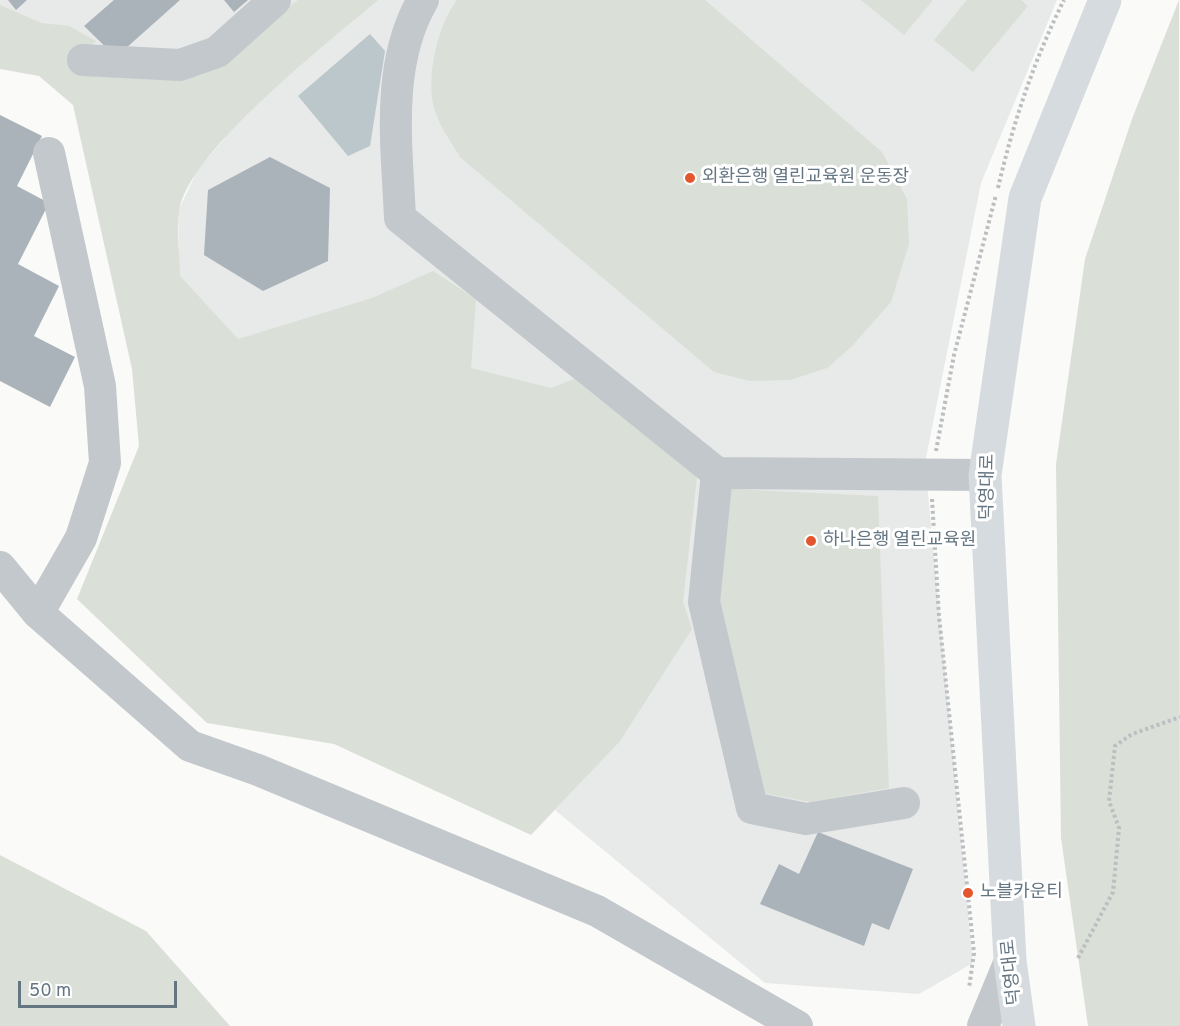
<!DOCTYPE html>
<meta charset="utf-8">
<style>
body{margin:0}
#map{position:relative;width:1180px;height:1026px;overflow:hidden;background:#fafaf8;font-family:Overpass,sans-serif}
canvas{display:block}
.scale{position:absolute;left:18px;top:981px;width:159px;height:27px;box-sizing:border-box;border:3px solid #657683;border-top:0;padding-left:8px;font-size:18px;line-height:21px;white-space:nowrap;color:#657683;-webkit-text-stroke:4px #fff;paint-order:stroke}
</style>
<div id="map">
<canvas width="1180" height="1026"></canvas>
<div class="scale">50 m</div>
</div>
<script>
const ctx = document.querySelector('canvas').getContext('2d');
ctx.lineJoin = 'round';
function fill(path, color) {
  ctx.fillStyle = color;
  ctx.fill(path, 'evenodd');
}
function trace(path, color, width, dash) {
  ctx.strokeStyle = color;
  ctx.lineWidth = width;
  ctx.lineCap = dash ? 'butt' : 'round';
  ctx.setLineDash(dash || []);
  ctx.stroke(path);
}
function drawText(font, color, halo, rows, align = 'center') {
  ctx.font = font + ' Overpass,"Noto Sans KR",sans-serif';
  ctx.lineWidth = 6;
  ctx.setLineDash([]);
  ctx.textBaseline = 'middle';
  ctx.strokeStyle = halo;
  ctx.fillStyle = color;
  for (const [text, x, y, turn = 0] of rows) {
    ctx.save();
    ctx.translate(x, y);
    ctx.rotate((+turn || 0) * Math.PI / 180);
    ctx.textAlign = isNaN(turn) ? turn : align;
    if (halo) ctx.strokeText(text, 0, 0);
    ctx.fillText(text, 0, 0);
    ctx.restore();
  }
}
const built = new Path2D(`
 M0,0H1057L981,183L925,463L973,963L919,994L765,983L555,810L618,742L550,389L470,369L371,299L236,340L179,277L178,211L198,169L225,138L74,60L94,42L39,24L0,6Z`);
const green = new Path2D(`
 M298,0H378C330,41 188,151 179,211C176,232 180,255 180,276L238,339L372,298L433,271L476,299L471,368L551,388L574,379L697,477L683,602L692,629L620,741L531,835L334,744L207,723L77,599L139,446L132,369L73,105L39,76L0,69V5L41,23L69,26L96,41L75,58L117,77L279,14Z
 M457,0H705L882,152L907,199L909,244L891,302L852,346L827,368L790,380L750,381L714,372L460,157C452,143 442,130 437,116C423,84 437,26 457,0Z
 M861,0H933L904,35Z
 M967,0H1021L1028,6L973,72L934,40Z
 M1179,0L1180,1026H1088L1061,838L1056,464L1085,259L1132,119Z
 M730,489L878,496L889,788L811,802L762,793L719,597Z
 M0,855L146,931L230,1026H0Z`);
const water = new Path2D(`
 M370,34L385,51L370,146L348,156L298,96Z`);
const building = new Path2D(`
 M8,0H27L16,10Z
 M114,0H180L116,57L84,26Z
 M224,0H248L234,12Z
 M0,115L42,136L17,186L49,203L18,264L59,286L34,336L75,357L50,407L0,381Z
 M270,157L330,188L328,261L263,291L204,255L208,190Z
 M818,832L913,869L889,930L872,923L864,946L760,904L779,864L799,874Z`);
const path = new Path2D(`
 M998,188C1013,123 1034,60 1064,0
 M936,451L954,355L996,195
 M932,499L939,616L974,953L969,988
 M1078,958L1113,892L1119,828L1109,801L1115,746L1132,734L1180,717`);
const minor = new Path2D(`
 M423,0C385,65 397,146 400,218L717,473L985,475
 M83,60L180,65L217,52L275,0
 M717,473L704,602L752,808L806,819L904,803
 M0,567L38,613L190,746L258,770L597,911L797,1026
 M38,613L81,538L105,463L100,386L49,153
 M983,1026L1010,961`);
const major = new Path2D(`
 M1019,1026L1010,961L985,475L1025,198L1105,0`);
const markers = [
 [690,178,6,"#e4572e"],
 [811,541,6,"#e4572e"],
 [968,893,6,"#e4572e"]
];
const poiNames = [
 ["외환은행 열린교육원 운동장",702,178],
 ["하나은행 열린교육원",823,541],
 ["노블카운티",980,893]
];
const streetNames = [
 ["덕영대로",989,487,-89],
 ["덕영대로",1013,972,-96]
];
fill(built, '#e8e9e9');
fill(green, '#dadfd7');
fill(water, '#bbc7cb');
fill(building, '#aab3b9');
trace(path, '#bbbfc2', 4, [3, 3]);
trace(minor, '#c3c8cc', 32);
trace(major, '#d6dbdf', 33);
for (const [x, y, r, color] of markers) {
  const dot = new Path2D();
  dot.arc(x, y, r, 0, 2 * Math.PI);
  ctx.fillStyle = color;
  ctx.fill(dot);
  trace(dot, '#fff', 2);
}
drawText('18px', '#657683', '#fff', poiNames, 'left');
drawText('18px', '#657683', '#fff', streetNames);
</script>
